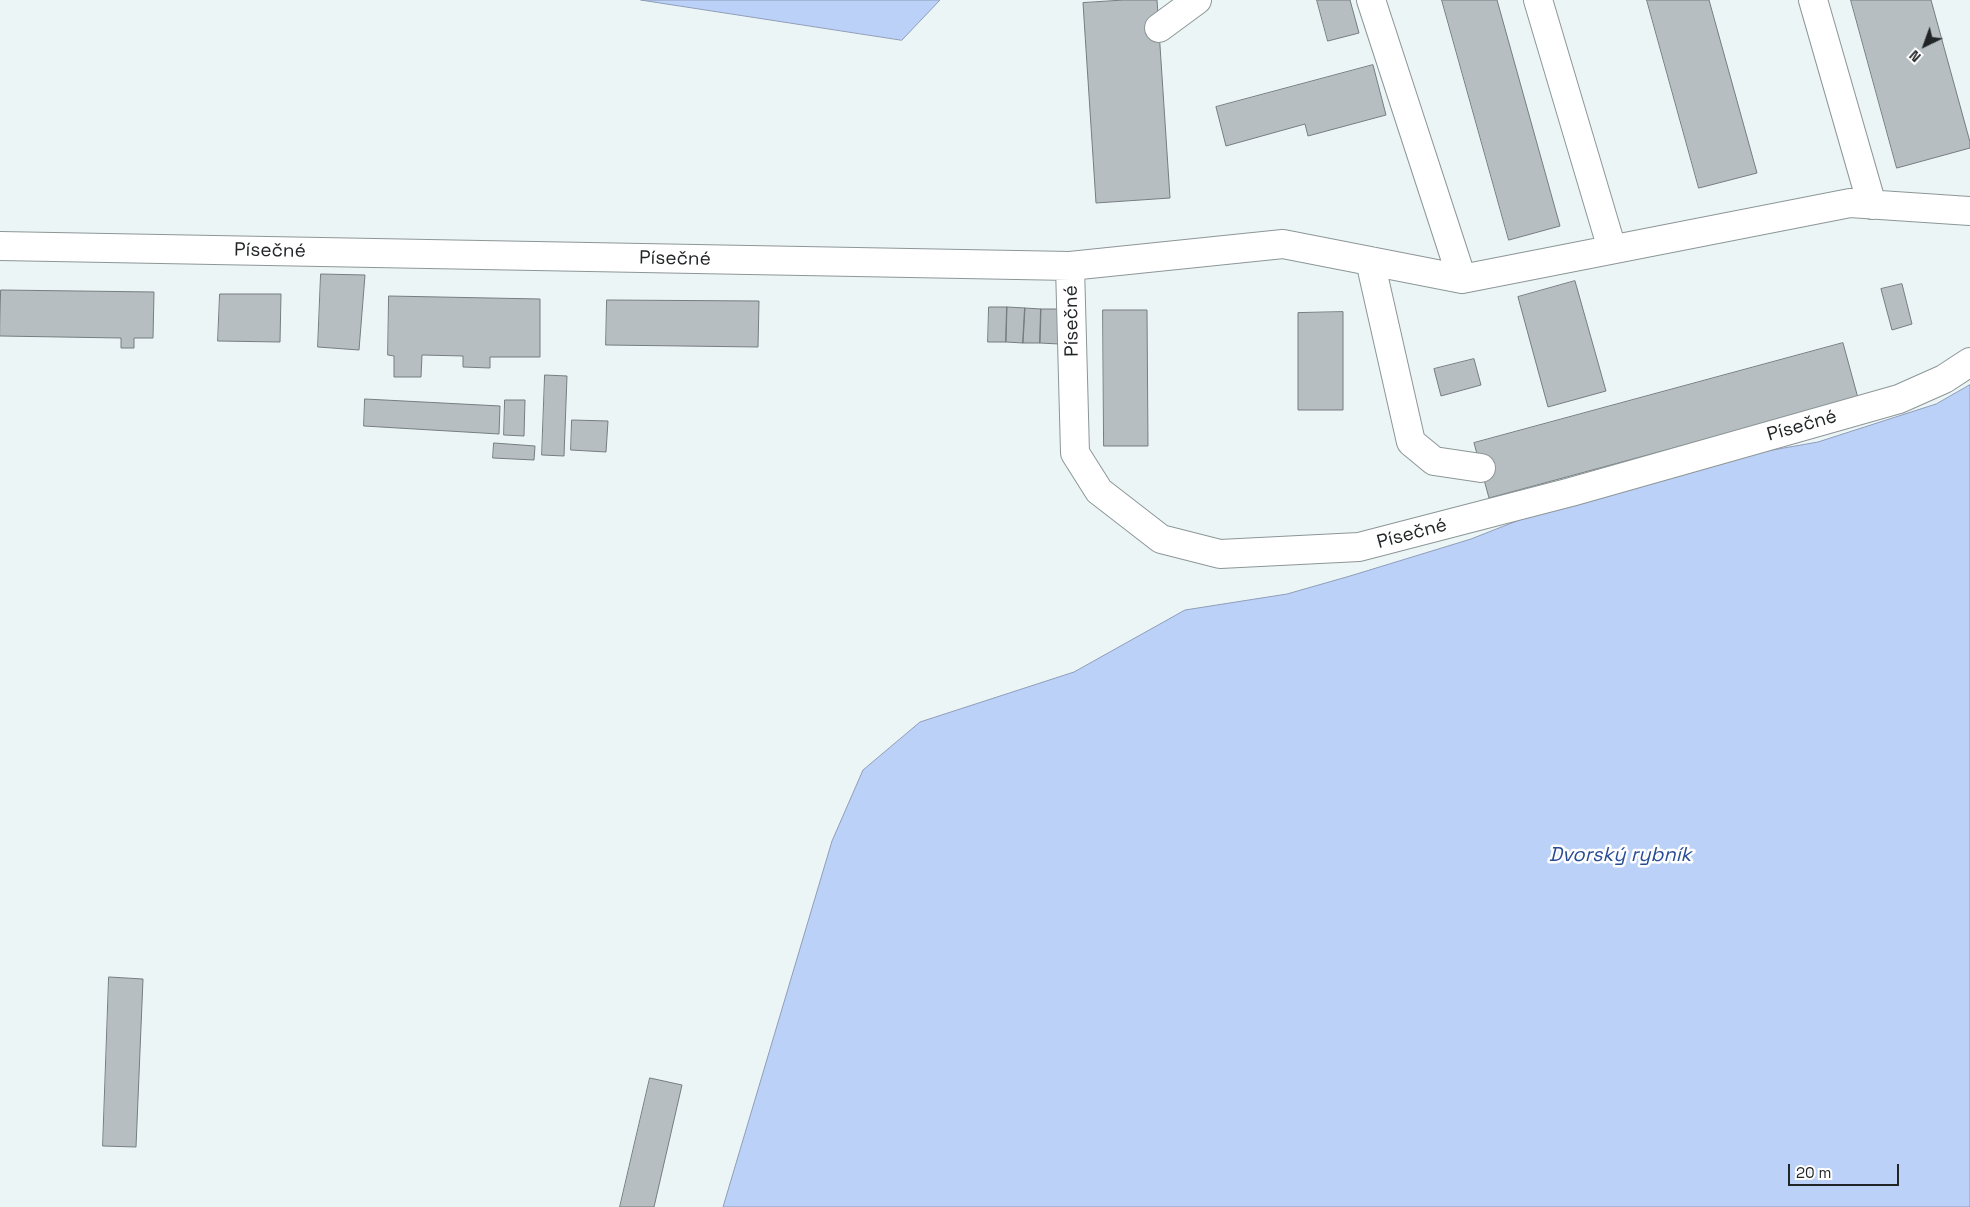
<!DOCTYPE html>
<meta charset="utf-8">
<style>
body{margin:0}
#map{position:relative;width:1970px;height:1207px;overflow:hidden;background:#ecf5f6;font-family:"Space Grotesk",sans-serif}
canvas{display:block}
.north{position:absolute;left:1900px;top:20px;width:50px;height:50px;-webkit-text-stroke:4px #fff;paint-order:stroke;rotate:222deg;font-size:14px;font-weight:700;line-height:20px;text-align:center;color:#222526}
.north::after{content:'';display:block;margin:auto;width:18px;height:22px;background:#222526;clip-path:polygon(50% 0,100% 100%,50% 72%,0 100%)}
.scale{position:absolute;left:1788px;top:1164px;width:111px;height:22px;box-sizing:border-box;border:2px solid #222526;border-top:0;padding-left:6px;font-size:15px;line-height:18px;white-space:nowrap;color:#222526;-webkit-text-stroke:4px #fff;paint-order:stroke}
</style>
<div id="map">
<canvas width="1970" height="1207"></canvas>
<div class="north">N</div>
<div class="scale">20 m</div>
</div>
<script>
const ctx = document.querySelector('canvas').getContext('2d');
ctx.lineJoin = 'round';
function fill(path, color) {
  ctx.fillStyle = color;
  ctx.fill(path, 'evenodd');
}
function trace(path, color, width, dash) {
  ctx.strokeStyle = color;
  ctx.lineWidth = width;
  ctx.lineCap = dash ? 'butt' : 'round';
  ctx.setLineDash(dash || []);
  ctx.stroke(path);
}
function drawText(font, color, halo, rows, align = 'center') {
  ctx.font = font + ' "Space Grotesk",sans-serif';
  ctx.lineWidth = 5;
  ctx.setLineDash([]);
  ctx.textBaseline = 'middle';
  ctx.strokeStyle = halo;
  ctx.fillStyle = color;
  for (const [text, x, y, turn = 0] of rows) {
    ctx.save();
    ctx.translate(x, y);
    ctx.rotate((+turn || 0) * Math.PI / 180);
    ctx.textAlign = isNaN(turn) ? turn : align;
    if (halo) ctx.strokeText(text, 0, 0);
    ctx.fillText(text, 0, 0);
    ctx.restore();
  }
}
const water = new Path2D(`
 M641,0H940L902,40Z
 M1970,385V1207H723L832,841L863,770L920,722L1074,672L1185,610L1287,594L1350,576L1471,539L1636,474L1818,442L1936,404Z`);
const building = new Path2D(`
 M1124,0H1157L1170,198L1096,203L1083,3Z
 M1317,0H1350L1359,33L1328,41Z
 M1442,0H1497L1560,226L1509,240Z
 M1647,0H1709L1757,173L1699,188Z
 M1851,0H1931L1970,142V148L1897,168Z
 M1373,65L1386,115L1308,136L1305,124L1226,146L1216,107Z
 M321,274L365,275L359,350L318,347Z
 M1575,281L1606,391L1548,407L1518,297Z
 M1902,284L1912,324L1892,330L1881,289Z
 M1,290L154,292L153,338H134V348H121V338L0,336Z
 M220,294H281L280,342L218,341Z
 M389,296L540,299V357H490V368L463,367V356L422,355L421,377H394V356L388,355Z
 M607,300L759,301L758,347L606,345Z
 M989,307H1007L1006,342H988Z
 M1007,307L1025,308L1023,343L1006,342Z
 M1025,308L1041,309L1040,343H1023Z
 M1041,309H1059V344L1040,343Z
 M1103,310H1147L1148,446H1104Z
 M1343,312V410H1298V313Z
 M1843,343L1858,398L1489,498L1474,443Z
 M1474,359L1481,385L1441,396L1434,369Z
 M545,375L567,376L564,456L542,455Z
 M365,399L500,406L499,434L364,426Z
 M505,400H525L524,436L504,435Z
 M572,420L608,421L606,452L571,450Z
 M494,443L535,446L534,460L493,458Z
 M109,977L143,979L136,1147L103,1146Z
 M650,1078L682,1085L654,1207H620Z`);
const minor = new Path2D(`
 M1371,0L1462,279
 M1538,0L1612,249
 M1813,0L1872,205
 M1159,28L1197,0
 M0,246L1070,266L1075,453L1099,491L1161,539L1220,554L1359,547L1571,492L1899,399L1944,379L1970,362
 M1370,261L1411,442L1434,461L1481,468
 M1070,266L1283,244L1462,279L1850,203L1970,211`);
const streetNames = [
 ["Písečné",270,251,1],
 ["Písečné",675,259,1],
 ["Písečné",1072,321,-91],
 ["Písečné",1802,426,-16],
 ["Písečné",1412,534,-15]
];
const waterNames = [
 ["Dvorský rybník",1620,856]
];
fill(water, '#bcd1f8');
trace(water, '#8e9db9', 1);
fill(building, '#b6bec2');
trace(building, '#767d81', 1);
trace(minor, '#8d9697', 30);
trace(minor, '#fff', 28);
drawText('19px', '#222526', '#fff', streetNames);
drawText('italic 20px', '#284c95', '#fff', waterNames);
</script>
